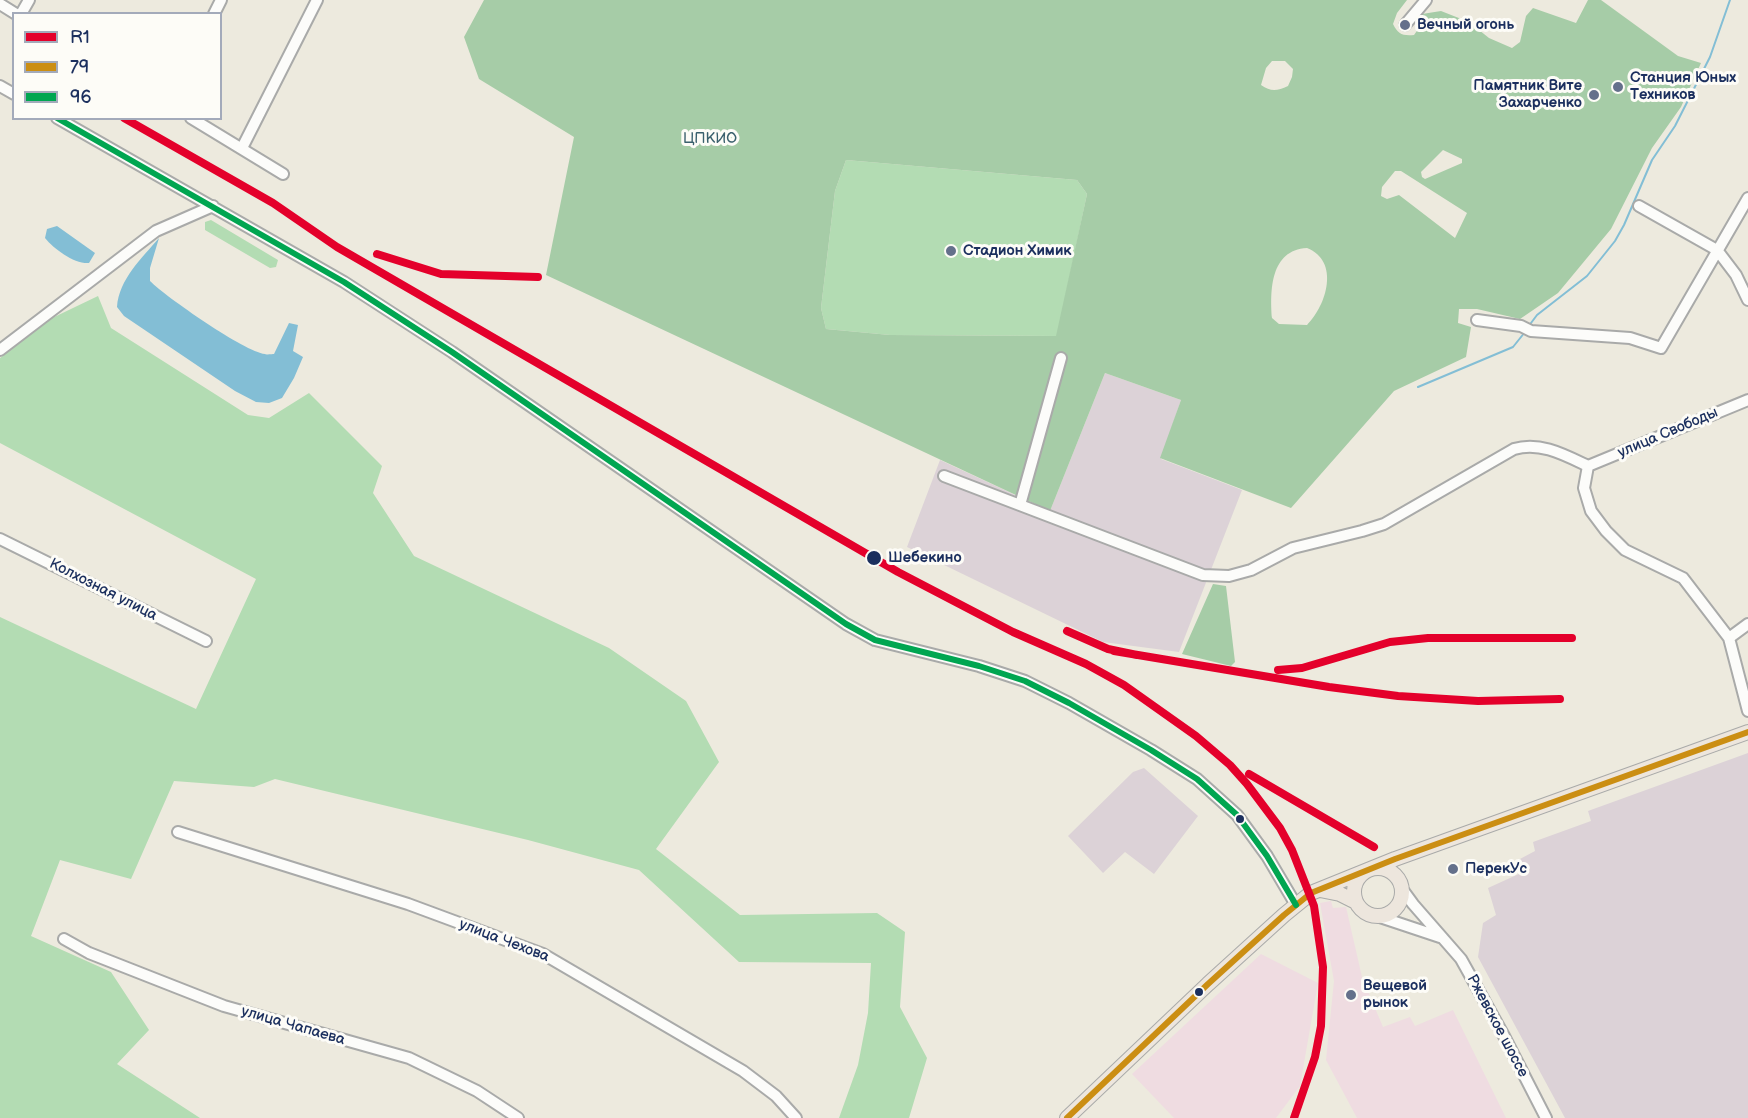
<!DOCTYPE html>
<meta charset="utf-8">
<style>
body{margin:0}
#map{position:relative;width:1748px;height:1118px;overflow:hidden;background:#edeade;font-family:"Balsamiq Sans",sans-serif}
canvas{display:block}
.legend{position:absolute;left:12px;top:12px;width:210px;height:108px;box-sizing:border-box;background:#fdfcf7;border:2px solid #a3aaba;margin:0;padding:8px 10px;list-style:none;font-size:18px;color:#1b2f5e}
.legend li{display:flex;align-items:center;gap:12px;height:30px}
.legend b{width:30px;border:2px solid #a3aaba}
</style>
<div id="map">
<canvas width="1748" height="1118"></canvas>
<ul class="legend">
<li><b style="height:8px;background:#e4002b"></b>R1</li>
<li><b style="height:8px;background:#cb8e13"></b>79</li>
<li><b style="height:8px;background:#00a651"></b>96</li>
</ul>
</div>
<script>
const ctx = document.querySelector('canvas').getContext('2d');
ctx.lineJoin = 'round';
function fill(path, color) {
  ctx.fillStyle = color;
  ctx.fill(path, 'evenodd');
}
function trace(path, color, width, dash) {
  ctx.strokeStyle = color;
  ctx.lineWidth = width;
  ctx.lineCap = dash ? 'butt' : 'round';
  ctx.setLineDash(dash || []);
  ctx.stroke(path);
}
function drawText(font, color, halo, rows, align = 'center') {
  ctx.font = font + ' "Balsamiq Sans",sans-serif';
  ctx.lineWidth = 6;
  ctx.setLineDash([]);
  ctx.textBaseline = 'middle';
  ctx.strokeStyle = halo;
  ctx.fillStyle = color;
  for (const [text, x, y, turn = 0] of rows) {
    ctx.save();
    ctx.translate(x, y);
    ctx.rotate((+turn || 0) * Math.PI / 180);
    ctx.textAlign = isNaN(turn) ? turn : align;
    if (halo) ctx.strokeText(text, 0, 0);
    ctx.fillText(text, 0, 0);
    ctx.restore();
  }
}
const built = new Path2D(`
 M1331,901L1333,908L1346,907L1362,977L1383,1027L1410,1017L1415,1026L1453,1010L1506,1118H1357L1326,1060L1334,981L1320,903Z
 M1261,954L1318,983L1300,1086L1276,1118H1174L1132,1074Z`);
const industrial = new Path2D(`
 M1105,373L1181,400L1161,459L1242,490L1179,652L1103,642L907,547L940,460L1050,511Z
 M1748,753V1118H1565L1478,957L1483,923L1496,915L1488,888L1521,873L1518,860L1535,851L1533,842L1591,821L1588,811Z
 M1144,768L1198,816L1154,874L1125,852L1103,873L1068,836L1133,772Z`);
const green = new Path2D(`
 M846,160L1077,180L1087,194L1057,336L890,335L826,329L821,308L835,191Z
 M211,220L278,260L276,267L270,268L205,230V222Z
 M98,296L111,328L248,415L269,418L309,393L382,466L373,493L414,556L609,648L686,701L719,762L656,849L740,915L877,913L905,932L900,1007L927,1058L909,1118H839L858,1065L868,1013L871,963L739,962L639,870L528,840L275,779L254,787L174,781L131,879L60,860L31,936L111,972L149,1030L117,1064L200,1118H0V617L196,709L256,579L0,443V358L48,320Z`);
const forest = new Path2D(`
 M484,0H1407L1397,13L1393,24C1398,34 1402,36 1414,35L1419,28L1422,14L1441,11L1469,22L1489,38L1512,48L1520,42L1526,16L1533,8L1576,23L1588,0H1601L1678,56L1701,63L1681,107L1652,148L1611,229L1558,293L1520,319L1477,309H1459L1458,323L1471,327L1466,357L1394,391L1291,508L1160,458L1181,400L1105,373L1050,511L546,275L574,137L479,79L464,37ZM1272,61H1285L1293,69L1292,77L1288,86C1277,91 1271,92 1261,85L1266,68ZM1443,150L1462,159V163L1425,179L1422,177L1421,172ZM846,160L1077,180L1087,194L1056,336L890,335L826,329L821,308L835,191ZM1395,171H1401L1467,213L1455,238L1399,195L1387,199L1381,196L1382,187ZM1307,248C1340,261 1327,305 1307,325L1279,324L1272,318C1270,291 1270,250 1307,248Z
 M1213,584L1226,586L1235,662L1231,666L1182,654Z`);
const water = new Path2D(`
 M57,226L95,253L89,263C74,264 54,249 45,238L47,229Z
 M159,238L150,268V281C166,297 245,352 265,354C266,355 273,354 274,354L289,323L298,325L293,351L303,357L294,378L282,398L269,403L256,402L235,391L124,316L117,307C119,279 142,258 159,238Z`);
const stream = new Path2D(`
 M1528,327L1537,315L1587,276L1615,241L1624,225L1652,160L1675,126L1710,57L1730,0
 M1418,387L1513,347L1525,332`);
const minor = new Path2D(`
 M0,4L16,14
 M21,14L29,0
 M214,14L221,0
 M1405,25L1426,0
 M0,86L14,94
 M57,118L344,282L452,352L846,624L875,640L979,666L1025,681L1069,703L1151,750L1197,779L1237,815L1267,856L1296,905
 M191,118L283,174
 M242,148L317,0
 M1639,206L1717,250L1736,275L1748,300
 M1477,320L1521,326L1531,331L1630,338L1661,348L1748,198
 M0,350L156,231L213,206
 M1588,466L1748,400
 M944,476L1203,575L1229,576L1251,570L1293,548L1362,531L1384,524L1514,449C1540,441 1565,455 1588,466L1584,488L1591,511L1606,531L1625,550L1683,578L1729,638L1748,711
 M1020,505L1061,358
 M0,539L206,641
 M1729,638L1748,624
 M178,832L408,904L543,954L743,1071L776,1096L796,1118
 M1402,889L1413,904L1461,959L1504,1036L1546,1118
 M1380,917L1440,937
 M64,939L89,953L224,1006L409,1058L477,1091L518,1118`);
const major = new Path2D(`
 M1354 892a24 24 0 1 1 48 0a24 24 0 1 1-48 0Z
 M1320,890L1340,894L1356,902
 M1067,1118L1208,984L1284,915L1311,893L1395,859L1748,732`);
const bus1 = new Path2D(`
 M1067,1118L1208,984L1284,915L1311,893L1395,859L1748,732`);
const bus2 = new Path2D(`
 M57,118L344,282L452,352L846,624L875,640L979,666L1025,681L1069,703L1151,750L1197,779L1237,815L1267,856L1296,905`);
const rail1 = new Path2D(`
 M124,118L273,203L337,247L898,572L1013,632L1086,664L1124,685L1196,736L1230,765L1247,784L1280,828L1292,850L1314,906L1323,967L1321,1026L1315,1057L1294,1118
 M377,254L441,274L538,277
 M1067,631L1108,649L1137,655
 M1114,651L1329,687L1398,696L1478,701L1560,699
 M1278,670L1302,668L1390,642L1428,638H1572
 M1249,774L1374,847`);
const markers = [
 [1405,25,6,"#64708b"],
 [1618,87,6,"#64708b"],
 [1594,95,6,"#64708b"],
 [951,251,6,"#64708b"],
 [874,558,8,"#1b2f5e"],
 [1240,819,5,"#1b2f5e"],
 [1453,869,6,"#64708b"],
 [1199,992,5,"#1b2f5e"],
 [1351,995,6,"#64708b"]
];
const poiNames = [
 ["Вечный огонь",1417,25],
 ["Станция Юных",1630,78],
 ["Техников",1630,95],
 ["Памятник Вите",1582,86,"right"],
 ["Захарченко",1582,103,"right"],
 ["Стадион Химик",963,251],
 ["ПерекУс",1465,869],
 ["Вещевой",1363,986],
 ["рынок",1363,1003]
];
const parkNames = [
 ["ЦПКИО",710,139]
];
const streetNames = [
 ["улица Свободы",1668,433,-23],
 ["Колхозная улица",103,590,27],
 ["улица Чехова",504,941,21],
 ["улица Чапаева",293,1026,16],
 ["Ржевское шоссе",1497,1026,62]
];
const stopNames = [
 ["Шебекино",888,558]
];
fill(built, '#efdce1');
fill(industrial, '#dcd2d7');
fill(green, '#b3dcb3');
fill(forest, '#a6cca7');
fill(water, '#83bed5');
trace(stream, '#83bed5', 2);
trace(minor, '#a9aaa9', 14);
trace(major, '#a9aaa9', 16);
trace(minor, '#fcfcfa', 10);
trace(major, '#ede6dd', 14);
trace(bus1, '#cb8e13', 6);
trace(bus2, '#00a651', 6);
trace(rail1, '#e4002b', 8);
for (const [x, y, r, color] of markers) {
  const dot = new Path2D();
  dot.arc(x, y, r, 0, 2 * Math.PI);
  ctx.fillStyle = color;
  ctx.fill(dot);
  trace(dot, '#fdfcf7', 2);
}
drawText('bold 15px', '#1b2f5e', '#fdfcf7', poiNames, 'left');
drawText('15px', '#3a606d', '#fdfcf7', parkNames);
drawText('15px', '#1b2f5e', '#fdfcf7', streetNames);
drawText('bold 15px', '#1b2f5e', '#fdfcf7', stopNames, 'left');
</script>
